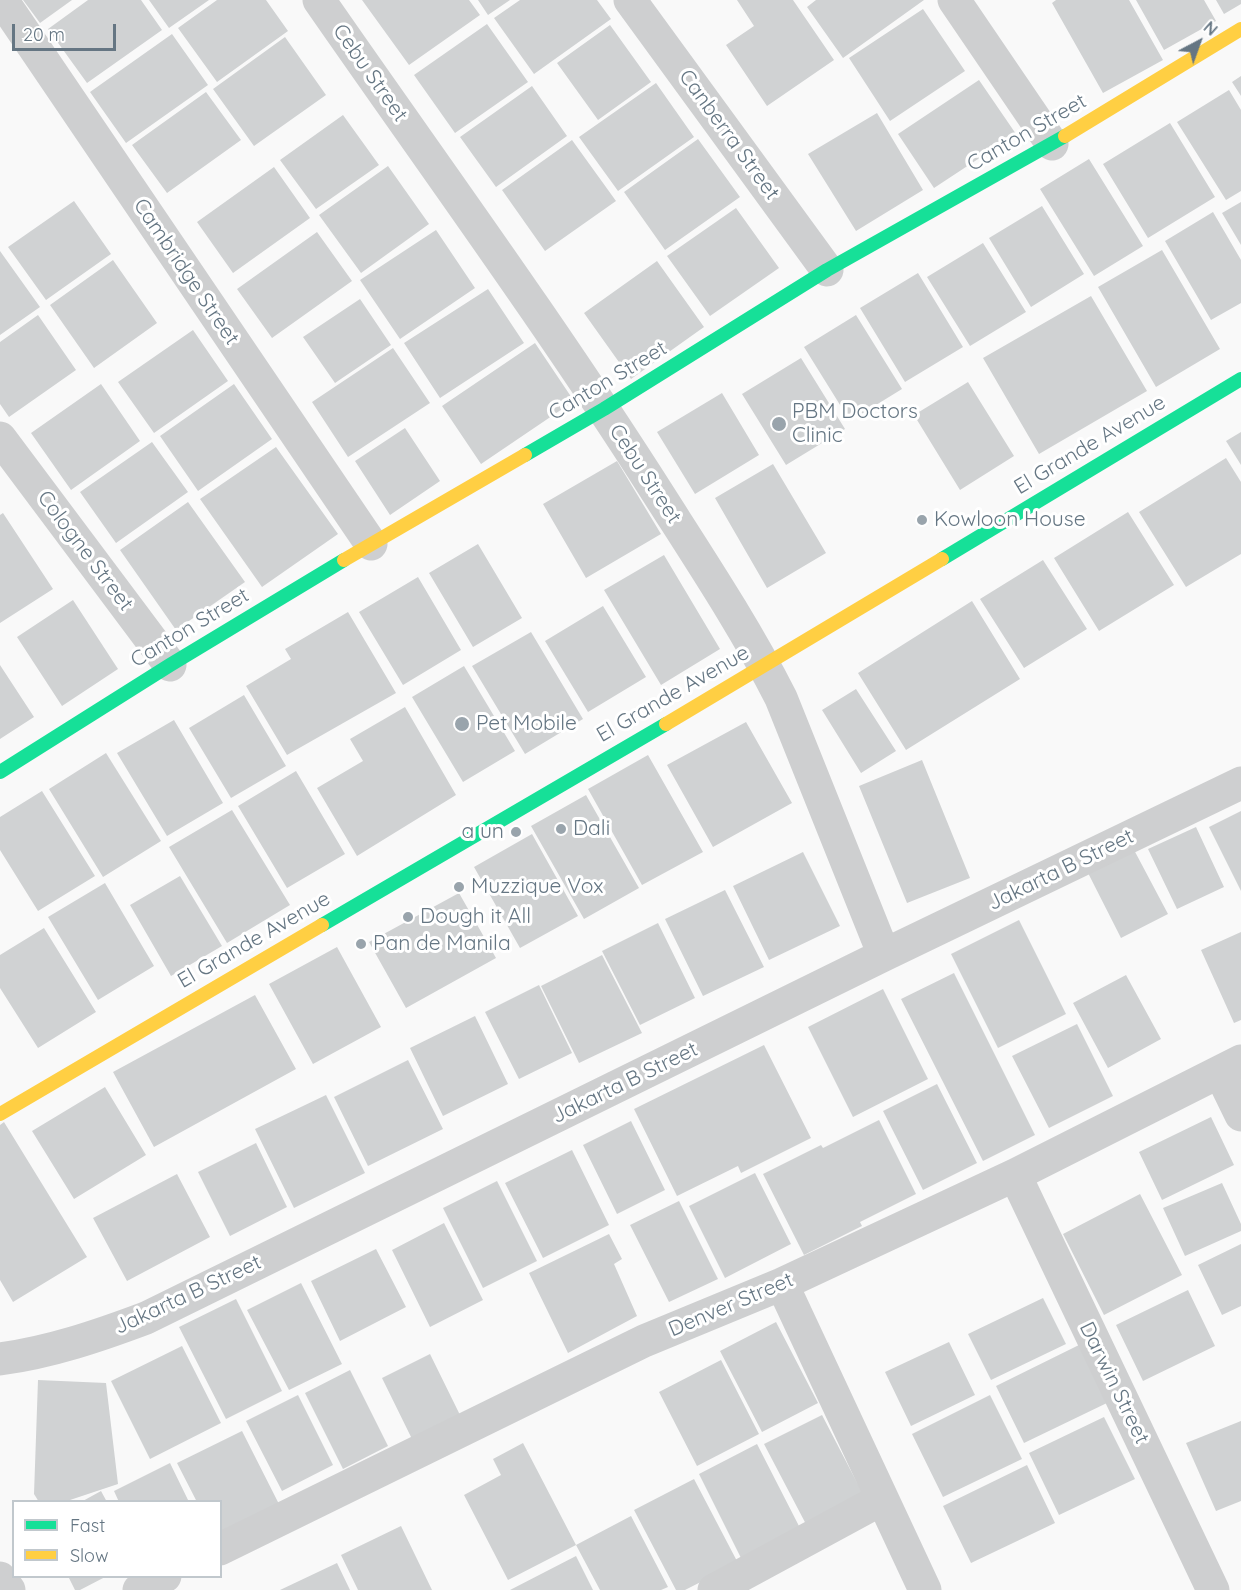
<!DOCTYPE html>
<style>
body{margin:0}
#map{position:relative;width:1241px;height:1590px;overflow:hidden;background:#f9f9f9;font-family:Quicksand,sans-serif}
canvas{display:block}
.legend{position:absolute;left:12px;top:1500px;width:210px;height:78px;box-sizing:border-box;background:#fff;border:2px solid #c1c8cd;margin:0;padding:8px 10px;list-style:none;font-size:18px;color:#657683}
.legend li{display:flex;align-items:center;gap:12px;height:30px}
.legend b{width:30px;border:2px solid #c1c8cd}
.north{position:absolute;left:1169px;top:12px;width:60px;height:60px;-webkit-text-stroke:4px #fff;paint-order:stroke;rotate:41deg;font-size:16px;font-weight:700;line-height:24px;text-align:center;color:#657683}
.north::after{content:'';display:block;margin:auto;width:21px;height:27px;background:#657683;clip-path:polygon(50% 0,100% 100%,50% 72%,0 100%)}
.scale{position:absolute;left:12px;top:24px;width:104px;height:27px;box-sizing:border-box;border:3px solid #657683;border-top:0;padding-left:8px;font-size:18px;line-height:21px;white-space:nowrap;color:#657683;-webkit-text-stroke:4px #fff;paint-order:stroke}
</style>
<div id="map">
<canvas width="1241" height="1590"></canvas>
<ul class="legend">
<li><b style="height:8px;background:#16e098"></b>Fast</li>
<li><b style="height:8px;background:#ffcf43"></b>Slow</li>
</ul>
<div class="north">N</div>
<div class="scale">20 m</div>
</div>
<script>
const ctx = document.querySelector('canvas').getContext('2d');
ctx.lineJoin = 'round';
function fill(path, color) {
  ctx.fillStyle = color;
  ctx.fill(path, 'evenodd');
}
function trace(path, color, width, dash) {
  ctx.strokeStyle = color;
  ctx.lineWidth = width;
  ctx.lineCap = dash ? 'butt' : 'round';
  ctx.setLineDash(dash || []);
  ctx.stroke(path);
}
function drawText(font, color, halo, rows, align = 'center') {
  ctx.font = font + ' Quicksand,sans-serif';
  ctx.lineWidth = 6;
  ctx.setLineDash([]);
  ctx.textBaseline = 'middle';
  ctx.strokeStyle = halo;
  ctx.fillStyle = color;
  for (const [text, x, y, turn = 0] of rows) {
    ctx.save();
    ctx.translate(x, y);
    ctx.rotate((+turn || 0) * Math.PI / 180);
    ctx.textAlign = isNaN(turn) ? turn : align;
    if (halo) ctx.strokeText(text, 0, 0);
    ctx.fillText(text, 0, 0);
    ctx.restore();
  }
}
const building = new Path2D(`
 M23,0H72L40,23Z
 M88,0H141L162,30L87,83L48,29Z
 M149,0H209L169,28Z
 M217,0H266L288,31L217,82L178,28Z
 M362,0H469L480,15L409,65Z
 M478,0H510L488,15Z
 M520,0H597L611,19L534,74L494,18Z
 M737,0H793L834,60L767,106L726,45L754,26Z
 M816,0H924L843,58L807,7Z
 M1056,0H1129L1163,60L1103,93L1052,3Z
 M1136,0H1204L1216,21L1164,50Z
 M1216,0H1241V4L1224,14Z
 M923,9L965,71L890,121L849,58Z
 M487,24L528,82L455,133L414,75Z
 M610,25L651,82L598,120L557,63Z
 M172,34L208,85L126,143L90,92Z
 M285,37L326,95L254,146L213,89Z
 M1241,76V96L1232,82Z
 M979,80L1016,134L934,188L898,134Z
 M656,83L694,137L618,191L579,137Z
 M532,86L567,136L496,187L460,137Z
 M1229,90L1241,110V191L1226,200L1177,122Z
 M206,92L241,140L167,193L132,145Z
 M877,113L923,190L856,231L808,154Z
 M343,115L379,165L316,209L280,160Z
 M1170,123L1215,197L1148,238L1103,164Z
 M698,139L740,197L665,250L624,192Z
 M572,140L616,201L545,251L502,190Z
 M1089,159L1143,246L1094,276L1040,189Z
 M388,166L429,224L361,273L319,215Z
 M274,167L310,218L233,273L197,222Z
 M74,201L111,254L46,300L8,247Z
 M1241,202V245L1222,213Z
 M1042,206L1084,274L1031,307L989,238Z
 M736,208L779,268L710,316L667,256Z
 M1213,212L1241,260V303L1211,320L1165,241Z
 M436,230L475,288L400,339L360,280Z
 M317,232L352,281L272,338L237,289Z
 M983,243L1026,312L970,346L927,277Z
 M1162,250L1220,349L1156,387L1098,287Z
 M0,251L40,307L0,335Z
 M113,260L157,323L94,368L50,305Z
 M657,261L704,327L631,379L584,313Z
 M918,273L963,347L905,382L860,308Z
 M488,289L524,343L440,398L404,343Z
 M1091,296L1147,391L1039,454L983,358Z
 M360,299L391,345L335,383L303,337Z
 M38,315L76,370L9,417L0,404V342Z
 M856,315L902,389L850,421L804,347Z
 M193,330L228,381L154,433L118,382Z
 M535,343L574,401L481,464L442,406Z
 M393,348L430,403L348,457L312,402Z
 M801,358L845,429L786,465L742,394Z
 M968,382L1014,456L960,490L914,415Z
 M101,384L140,441L71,490L31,433Z
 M234,384L272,439L198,491L160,436Z
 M722,393L759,455L695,494L657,432Z
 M405,428L440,481L390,515L355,461Z
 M1241,432V465L1226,441Z
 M152,442L188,492L116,543L80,492Z
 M276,447L338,534L262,587L200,499Z
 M1226,458L1241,482V554L1186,587L1139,512Z
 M617,461L661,534L586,578L543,504Z
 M773,464L826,553L767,588L715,498Z
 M188,502L245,582L176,630L120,550Z
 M1128,512L1174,585L1099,631L1054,558Z
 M3,513L53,589L0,623V515Z
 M478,544L522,618L473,647L429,573Z
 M664,555L720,649L661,685L604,590Z
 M1043,560L1087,629L1024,668L980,599Z
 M418,577L461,650L403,685L359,612Z
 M73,600L118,669L62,706L17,637Z
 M972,601L1020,679L906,750L858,673Z
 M603,606L646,677L588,712L545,641Z
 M348,612L396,693L287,755L246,686L291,659L285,649Z
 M531,632L583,719L525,754L472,666Z
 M0,665L34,717L0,739Z
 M464,666L515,751L463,782L412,697Z
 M856,689L896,751L861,773L822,710Z
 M244,695L286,766L231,798L189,728Z
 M405,707L456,795L357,856L317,788L363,761L350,739Z
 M174,720L223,803L167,836L117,753Z
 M746,722L792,803L713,847L667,765Z
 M106,753L161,841L103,877L49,789Z
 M648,755L703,852L642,885L588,789Z
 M922,760L970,878L907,903L859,786Z
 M296,771L345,854L287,888L238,806Z
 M42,791L95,876L38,911L0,850V817Z
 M586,795L639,888L584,919L531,826Z
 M232,810L290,905L227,943L169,847Z
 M1241,811V891L1209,827Z
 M1196,827L1224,887L1177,909L1148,849Z
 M532,834L578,916L520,948L474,867Z
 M1133,848L1168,914L1121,938L1087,871Z
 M803,852L840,926L769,960L733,886Z
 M180,876L222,946L171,976L130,905Z
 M105,883L154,966L98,1000L48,917Z
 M725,890L764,967L703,996L665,919Z
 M459,893L496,958L406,1008L369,942Z
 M1019,920L1066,1014L998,1048L951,954Z
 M658,923L695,998L640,1025L602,951Z
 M44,928L96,1012L38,1048L0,988V955Z
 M1241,932V1020L1234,1023L1201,950Z
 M337,947L381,1027L313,1064L269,984Z
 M602,955L642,1033L579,1063L541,986Z
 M954,973L1035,1135L983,1161L901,999Z
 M1126,975L1161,1039L1108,1068L1073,1003Z
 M539,985L572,1053L519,1079L485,1012Z
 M883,989L928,1079L853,1117L808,1027Z
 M255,995L296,1069L154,1147L113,1072Z
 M475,1016L508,1084L443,1116L410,1048Z
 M1077,1024L1113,1096L1049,1128L1012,1056Z
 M764,1045L811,1138L741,1173L738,1166L677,1196L634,1109Z
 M408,1060L443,1129L368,1166L334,1097Z
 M937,1084L977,1163L923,1190L883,1111Z
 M105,1087L146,1155L74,1199L32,1131Z
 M326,1095L365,1173L294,1208L255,1129Z
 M1211,1117L1234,1165L1162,1200L1139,1152Z
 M879,1120L916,1194L860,1222L862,1226L804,1255L763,1174L821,1145L823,1148Z
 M631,1121L665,1190L617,1214L583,1145Z
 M4,1122L87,1257L13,1302L0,1280V1125Z
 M256,1143L287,1207L230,1236L198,1172Z
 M572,1150L609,1225L543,1258L505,1183Z
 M755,1173L791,1244L725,1278L689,1206Z
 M177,1174L210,1237L127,1281L93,1218Z
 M497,1181L537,1261L483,1288L443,1208Z
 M1222,1183L1241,1224V1231L1185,1256L1163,1208Z
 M1140,1194L1182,1275L1104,1315L1063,1234Z
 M679,1201L718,1279L669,1302L630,1225Z
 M444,1223L483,1300L430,1327L392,1250Z
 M609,1234L622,1259L614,1264L637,1316L568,1353L529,1273Z
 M1241,1244V1306L1222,1315L1198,1265Z
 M376,1249L406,1307L340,1341L311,1281Z
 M301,1283L342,1364L289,1390L247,1310Z
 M1188,1290L1215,1346L1143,1381L1116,1325Z
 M1043,1298L1066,1344L991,1380L968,1334Z
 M236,1299L282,1391L226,1419L179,1327Z
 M776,1322L818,1403L762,1432L720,1351Z
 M949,1342L975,1395L911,1426L885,1372Z
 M1081,1344L1109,1402L1024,1443L996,1386Z
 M182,1346L221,1423L150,1459L111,1381Z
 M430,1354L460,1415L412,1439L382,1378Z
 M721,1360L759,1434L697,1466L659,1392Z
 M350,1370L388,1446L343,1469L305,1393Z
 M38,1380L106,1383L118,1484L64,1502H39L34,1494Z
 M298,1395L333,1465L282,1491L246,1421Z
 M990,1395L1022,1459L943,1497L912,1434Z
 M822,1415L865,1498L808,1528L764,1444Z
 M1104,1417L1135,1479L1059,1515L1029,1453Z
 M1241,1421V1501L1216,1511L1186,1443Z
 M242,1431L282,1510L220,1541V1502H197L177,1463Z
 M523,1443L576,1545L508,1580L464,1495L501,1475L493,1459Z
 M757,1444L800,1528L741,1558L699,1474Z
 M170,1463L189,1502H119L114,1491Z
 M1027,1465L1055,1523L971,1563L943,1506Z
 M694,1479L738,1563L685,1590H676L634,1510Z
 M101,1491L107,1502H81Z
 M631,1516L668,1587L661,1590H600L576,1545Z
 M401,1526L432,1590H358L341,1555Z
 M576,1556L593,1590H510Z
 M337,1563L350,1590H280Z
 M68,1576H107L80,1590H75Z`);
const street = new Path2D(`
 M2,0L371,544
 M319,0C430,160 545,317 650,481C695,552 743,623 781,698L884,955
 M630,0L827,270
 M954,0L1052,144
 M0,438L170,665
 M1220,1072L1241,1115
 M1015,1175L1213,1590
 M782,1284L925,1590
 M0,1359C51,1352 98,1336 146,1318L884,955L1241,783
 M220,1549L644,1341L782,1284L1015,1175L1241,1061
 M0,1578L9,1590
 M139,1590L165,1576
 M714,1590L882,1499`);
const fast = new Path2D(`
 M525,455L604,409L827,270L1065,136
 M942,559L1241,379
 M0,772L170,665L344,560
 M322,925L666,724`);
const slow = new Path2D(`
 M1065,136L1241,29
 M344,560L525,455
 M666,724L942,559
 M0,1114L322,925`);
const markers = [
 [779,424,8,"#99a4ac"],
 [922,520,6,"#99a4ac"],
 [462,724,8,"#99a4ac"],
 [561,829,6,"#99a4ac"],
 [516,832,6,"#99a4ac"],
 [459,887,6,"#99a4ac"],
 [408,917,6,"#99a4ac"],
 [361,944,6,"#99a4ac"]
];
const streetNames = [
 ["Cebu Street",370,73,55],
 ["Canton Street",1027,133,-30],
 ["Canberra Street",729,135,54],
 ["Cambridge Street",186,272,56],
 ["Canton Street",608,381,-31],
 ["El Grande Avenue",1090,445,-31],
 ["Cebu Street",645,474,57],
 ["Cologne Street",85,551,53],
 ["Canton Street",190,628,-31],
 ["El Grande Avenue",673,694,-30],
 ["Jakarta B Street",1061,870,-26],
 ["El Grande Avenue",254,940,-30],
 ["Jakarta B Street",625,1083,-26],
 ["Jakarta B Street",188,1295,-25],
 ["Denver Street",731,1305,-23],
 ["Darwin Street",1114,1383,64]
];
const poiNames = [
 ["PBM Doctors",792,412],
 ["Clinic",792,436],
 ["Kowloon House",934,520],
 ["Pet Mobile",476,724],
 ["Dali",573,829],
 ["a un",504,832,"right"],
 ["Muzzique Vox",471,887],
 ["Dough it All",420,917],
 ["Pan de Manila",373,944]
];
fill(building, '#d0d2d3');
trace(street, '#cecfd0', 33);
trace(fast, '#16e098', 14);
trace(slow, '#ffcf43', 14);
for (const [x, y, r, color] of markers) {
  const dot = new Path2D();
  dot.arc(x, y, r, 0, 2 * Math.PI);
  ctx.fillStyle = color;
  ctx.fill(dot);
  trace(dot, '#fff', 2);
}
drawText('21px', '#657683', '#fff', streetNames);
drawText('21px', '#657683', '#fff', poiNames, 'left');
</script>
